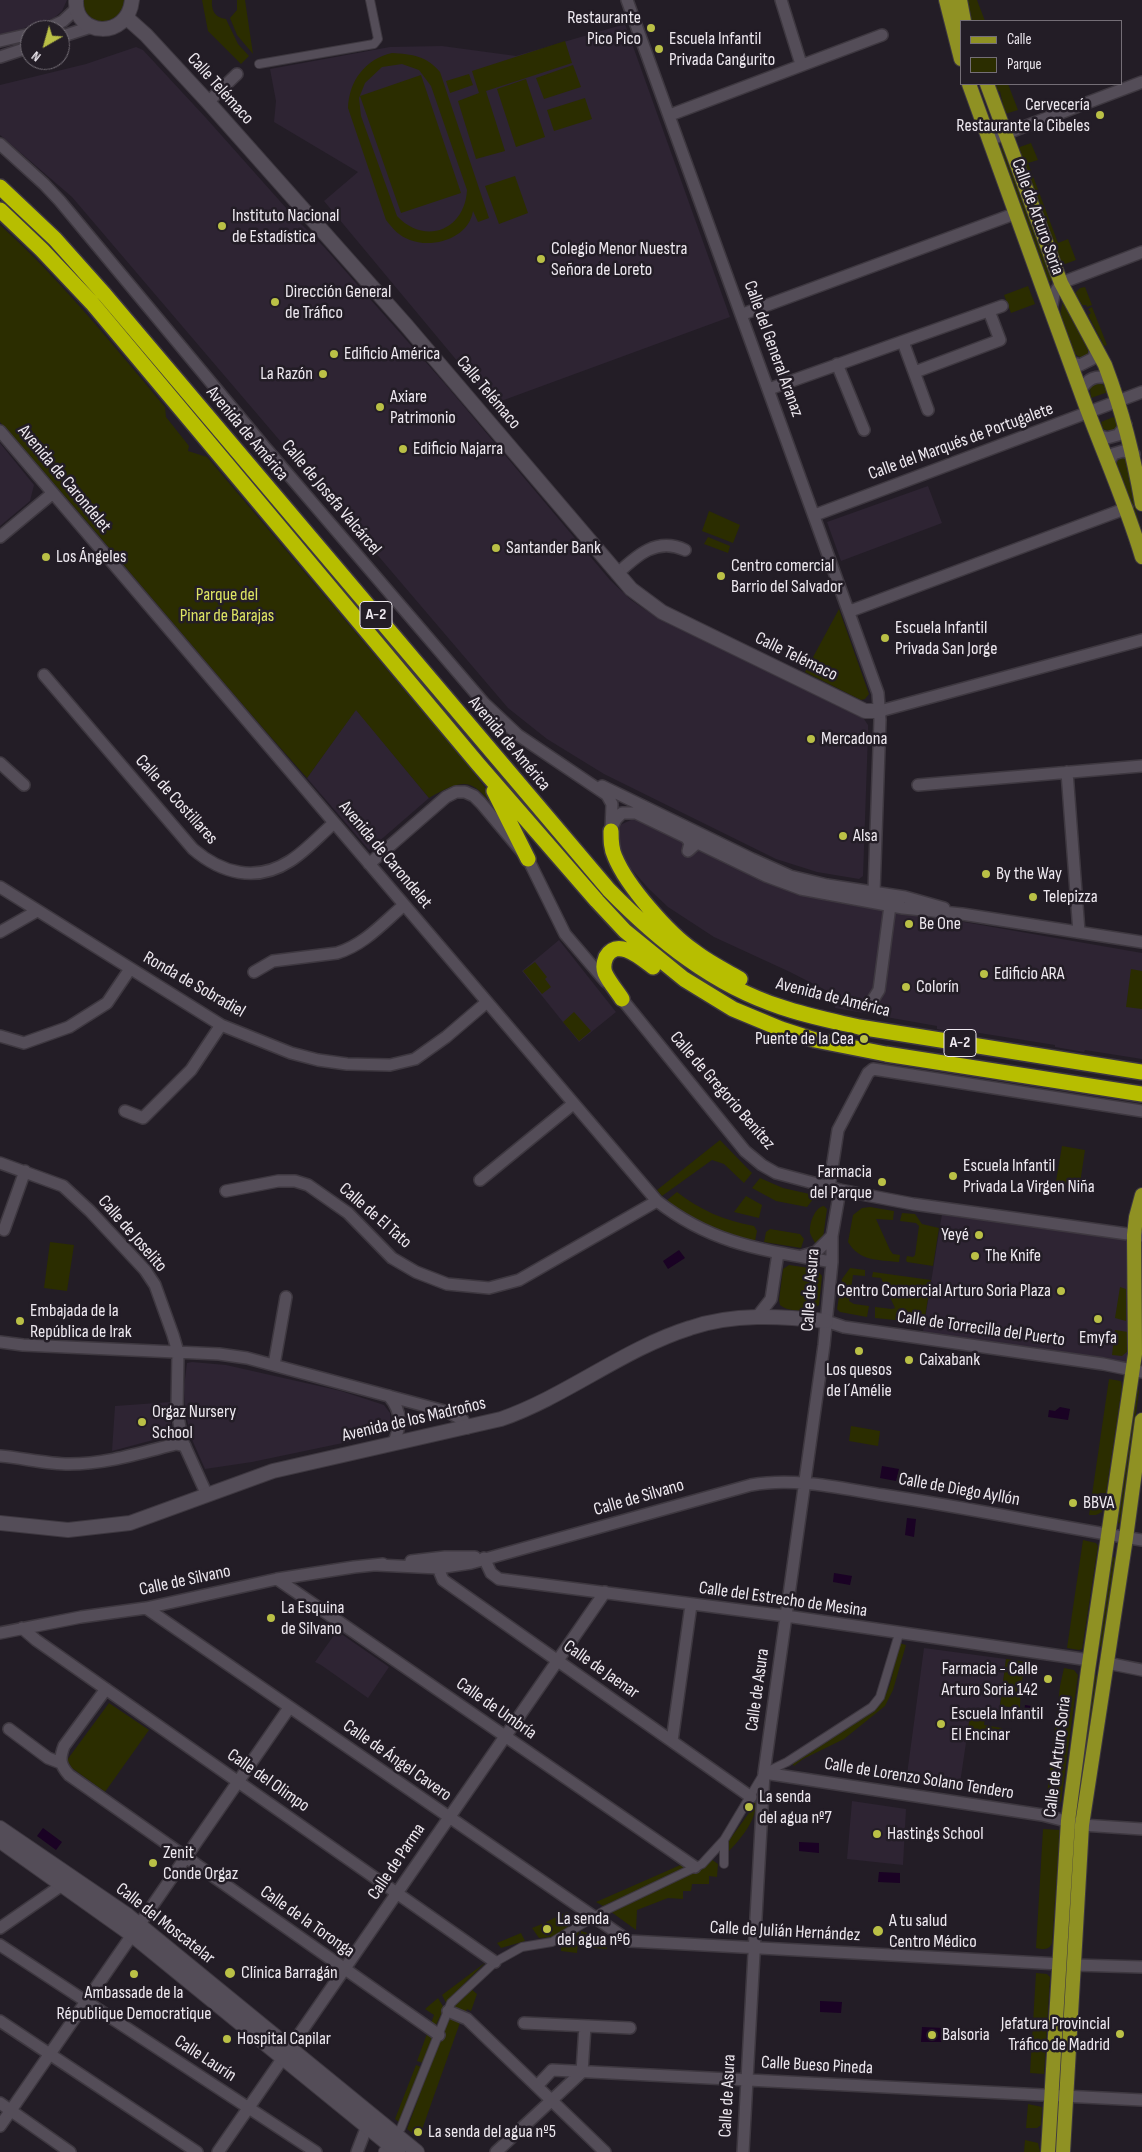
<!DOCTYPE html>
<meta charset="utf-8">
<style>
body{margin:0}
#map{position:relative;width:1142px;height:2152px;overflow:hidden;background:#231d26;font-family:"Sofia Sans Condensed",sans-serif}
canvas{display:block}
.legend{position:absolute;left:960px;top:20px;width:162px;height:65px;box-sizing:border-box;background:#231d26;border:1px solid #746e76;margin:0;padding:6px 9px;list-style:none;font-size:15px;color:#ede8ef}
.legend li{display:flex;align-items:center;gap:10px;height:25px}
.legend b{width:25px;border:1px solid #746e76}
.north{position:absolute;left:20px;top:20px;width:50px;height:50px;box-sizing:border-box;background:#231d26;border:1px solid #746e76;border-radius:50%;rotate:218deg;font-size:14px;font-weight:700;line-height:20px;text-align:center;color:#ede8ef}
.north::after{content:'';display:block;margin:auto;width:18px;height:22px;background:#bac046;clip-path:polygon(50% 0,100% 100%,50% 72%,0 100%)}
</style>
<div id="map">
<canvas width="1142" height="2152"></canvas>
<ul class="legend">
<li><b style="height:6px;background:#8f9123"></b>Calle</li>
<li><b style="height:14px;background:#2b2d00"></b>Parque</li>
</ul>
<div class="north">N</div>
</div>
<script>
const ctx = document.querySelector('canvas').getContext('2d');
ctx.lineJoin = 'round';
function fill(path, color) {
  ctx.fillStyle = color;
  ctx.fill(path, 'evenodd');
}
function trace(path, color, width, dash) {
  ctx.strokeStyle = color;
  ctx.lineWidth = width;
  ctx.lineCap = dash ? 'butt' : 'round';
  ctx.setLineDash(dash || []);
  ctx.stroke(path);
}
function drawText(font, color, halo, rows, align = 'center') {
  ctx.font = font + ' "Sofia Sans Condensed",sans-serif';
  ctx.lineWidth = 5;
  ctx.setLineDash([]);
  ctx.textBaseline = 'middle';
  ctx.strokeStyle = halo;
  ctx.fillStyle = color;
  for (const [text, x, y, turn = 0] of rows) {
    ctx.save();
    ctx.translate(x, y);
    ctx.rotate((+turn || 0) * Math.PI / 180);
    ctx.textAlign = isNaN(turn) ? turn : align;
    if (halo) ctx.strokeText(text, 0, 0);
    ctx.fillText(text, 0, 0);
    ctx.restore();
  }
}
const built = new Path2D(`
 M0,0H67L62,11L54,18L0,36Z
 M625,24L730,317L493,404L324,201L358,172L274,122L276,101L270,69L390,47L442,46L516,56Z
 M136,47L143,50L206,118L295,218L325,248L446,385L610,580L631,600L656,617L864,719L868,725V734L863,876L859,879L817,872L776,859L604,774L547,739L508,708L72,197L0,135V85L86,64Z
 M0,443L34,485L30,501L0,526Z
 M928,486L942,523L841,561L827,522Z
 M356,709L429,798L369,850L307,778Z
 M631,820H639L826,898L1142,953V1059L1085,1050L1084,1052L1055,1047V1045L967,1031V1034L937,1029V1026L835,1008L837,996L790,972L714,937L668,907L649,889L627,864L618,849L617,829L622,824Z
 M559,940L616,1012L579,1042L522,971Z
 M943,1208L1134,1235L1132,1370L922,1338Z
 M192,1362L226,1365L341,1391L384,1405L390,1413L391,1423L388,1429L381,1435L252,1462L205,1469L190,1435L185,1409L184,1387L187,1363Z
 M171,1402L170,1415L172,1429L168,1436L112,1451L115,1406Z
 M337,1631L389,1667L368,1698L321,1665L315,1662Z
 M924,1648L1006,1659L999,1713L971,1709L959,1790L906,1782Z
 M852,1801L906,1809L903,1865L847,1859Z`);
const green = new Path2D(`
 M83,0H124C123,13 115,20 102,22C90,19 83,12 83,0Z
 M202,0H212C211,10 215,18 226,19L238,44L249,56L241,64L208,31Z
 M237,0H245L253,54L237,35L230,18L237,10Z
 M966,0H977L985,21H971Z
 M565,41L572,63L486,91L505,151L476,159L458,101L479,93L472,71Z
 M392,53C412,54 427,56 440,72L489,218L478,222L473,211C469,238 433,249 410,240C399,236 393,229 386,220L348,108C349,81 365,59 392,53ZM402,64L419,70L431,86L467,190C465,230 425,246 397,216L361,116L359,98L365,83L382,67Z
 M573,65L581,87L544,99L536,78Z
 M469,74L473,85L450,93L446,81Z
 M421,75L461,193L401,213L360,96Z
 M526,79L545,137L516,147L497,89Z
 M993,84H1008L1018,110L1005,114L1000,91L996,92Z
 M585,98L592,119L554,131L547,110Z
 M1031,143L1038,160L1028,163L1058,243L1068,239L1076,260L1065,264L1060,262L1017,148Z
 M999,148H1002L1053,279L1049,282H1047Z
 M515,176L528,213L499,224L485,186Z
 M0,225C61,280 112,344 165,407L166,417L189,446L188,451L207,457L471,769L486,789L503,817C472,783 473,773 429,798L356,710L307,778C203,661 104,539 0,422Z
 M1028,286L1035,304L1011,313L1004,295Z
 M1085,287L1092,305L1087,307L1086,305H1082L1075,293L1080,288Z
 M1063,300L1089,349L1087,355C1082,359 1078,357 1074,353L1060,315Z
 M1092,307L1107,345L1104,346L1088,315L1091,313L1088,309Z
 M1100,383L1105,386L1108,392L1091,398L1090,388L1093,385Z
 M1116,416L1118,426L1111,431L1103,429L1101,422Z
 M1123,458L1127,460L1129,466L1135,507L1142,531V542L1117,467V461Z
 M709,511L740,525L733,543L702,531Z
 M708,537L730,546L728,553L704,544Z
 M839,609L869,694L865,699L861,700L805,672Z
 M535,962L547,977L545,979L551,987L542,994L523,971Z
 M1131,969L1142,971V1009L1126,1007Z
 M574,1012L591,1031L579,1041L563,1022Z
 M720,1140L752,1173L744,1183L724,1164L712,1160L662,1196L657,1190Z
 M1062,1146L1085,1150L1079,1190L1055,1187Z
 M760,1178L783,1188L814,1195V1198L807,1207L776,1201L752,1188Z
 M677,1192C700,1210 725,1221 754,1226L757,1231L755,1241C722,1233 694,1221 666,1201Z
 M746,1196L762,1205L759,1218L734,1212Z
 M824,1206L827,1209L823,1238L816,1244C814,1241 811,1236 810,1233C809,1223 815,1207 824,1206Z
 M870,1207L894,1211L893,1220L876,1219L890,1250L893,1254L900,1255L899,1262C878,1260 859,1261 848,1242L853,1215L862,1208Z
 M902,1213L915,1214L922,1224L939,1228L933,1266L907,1262L906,1260L907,1256L913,1257L915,1255L919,1226L916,1223L900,1221Z
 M770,1229L800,1234L804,1239L801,1248L764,1242L766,1232Z
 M50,1242L74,1245L67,1291L44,1288Z
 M789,1265L816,1269L822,1276L819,1305C811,1312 789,1313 780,1305L779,1300L783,1269Z
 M850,1268L865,1270V1276L853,1275L849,1301L854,1304L869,1306L867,1317L840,1312L837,1309L842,1279Z
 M873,1272L931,1280L924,1323L875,1318V1307L892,1309L895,1308L881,1278L872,1277Z
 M1120,1287L1126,1289V1321L1115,1318Z
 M1115,1330L1128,1332V1351L1122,1356L1112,1355Z
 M1109,1379L1121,1381L1122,1387L1106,1493H1099L1102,1496L1101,1504H1103L1102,1512L1096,1515H1089Z
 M1138,1389L1139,1391L1122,1522L1116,1524L1136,1390Z
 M851,1426L880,1431L878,1446L849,1441Z
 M1083,1540L1096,1543L1098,1546L1082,1649L1079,1650L1067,1648Z
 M1110,1556L1118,1558L1105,1647L1096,1646Z
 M899,1643L906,1645L893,1690L885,1706L844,1739L803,1759L794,1766L791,1762C811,1750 876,1715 885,1696C893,1681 895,1660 899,1643Z
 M1006,1659L1026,1662L1021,1685L1020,1708L1000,1706Z
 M1064,1668L1074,1670L1078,1675L1061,1802L1056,1804L1046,1802L1060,1686Z
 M1092,1674L1100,1676L1077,1815H1075Z
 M109,1703L149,1730L105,1792L72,1768L67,1760Z
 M971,1709L986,1711L984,1725L1002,1728L1000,1741L967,1735Z
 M755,1796C761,1816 740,1840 727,1853V1843L749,1813Z
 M1043,1829L1060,1830L1052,1943C1050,1950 1042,1950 1036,1948Z
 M711,1859L718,1864L717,1877L709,1876V1884H692L691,1891H683V1899L668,1898L637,1910L636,1930L610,1911Z
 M685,1863L690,1867L603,1906L596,1902Z
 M567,1912L578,1920L553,1937L539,1938L532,1928L542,1924L547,1936L550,1935L551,1927L549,1928L546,1922Z
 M579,1931L577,1953L561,1951V1942Z
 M581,1931L607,1939V1949L580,1947Z
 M521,1933L525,1941L501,1948L497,1943Z
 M486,1962L448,2000L446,2003L442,1995Z
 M1036,1973L1047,1974L1050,1977L1044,2074L1030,2073Z
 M470,1988L477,1994L471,2011L467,2009L464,2016L452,2007Z
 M438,1998L444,2008L435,2027L430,2026L434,2015L425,2009Z
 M450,2012L462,2017L419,2138L407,2129Z
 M428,2031L433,2035L423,2063L417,2061Z
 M416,2065L421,2067L400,2123L395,2119Z
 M1028,2104L1042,2107L1041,2125L1037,2128H1026Z
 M1025,2140L1038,2143L1040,2152H1024Z`);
const water = new Path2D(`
 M679,1250L685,1258L668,1269L663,1261Z
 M1060,1407L1070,1409L1068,1420L1048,1417L1049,1410L1055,1411Z
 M882,1466L899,1469L896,1481L880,1478Z
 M907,1518L916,1519L914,1537L905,1535Z
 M834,1573L852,1576L850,1585L833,1582Z
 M1025,1705L1044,1708L1042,1717L1024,1714Z
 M43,1828L62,1842L56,1850L37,1836Z
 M799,1842L819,1843V1853L799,1851Z
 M879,1872L900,1873V1883L878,1882Z
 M820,2001L842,2002L841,2013L820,2012Z
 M922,2027L943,2028L942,2042H921Z`);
const pedestrian = new Path2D(`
 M259,64L374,44L378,39L370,0
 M724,1864V1840
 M383,2151L401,2128L451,2003L495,1962L522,1947L552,1942L604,1911L702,1864L724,1840L764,1773L787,1762L872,1707L880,1697L899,1634`);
const minor = new Path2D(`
 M627,0L878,693L880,720L874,892
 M781,0L801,64
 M44,30L63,21L76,9
 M60,37L91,27
 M0,41L30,34
 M0,57L30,47
 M208,102L237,74
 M670,115L882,35
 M989,140L1142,82
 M0,144L44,184L60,201L263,445L484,703L518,735L607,795L612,804L611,831
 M1051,310L1054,294L1061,283L1142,252
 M743,314L1014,214
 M903,342L928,410
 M1070,362L1080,365L1094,358L1096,348
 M837,364L864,430
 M915,372L1000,340L989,311
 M769,389L1002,306
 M1080,391C1088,378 1095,375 1110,378
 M0,431L657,1201C713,1245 764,1250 832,1262
 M1097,435L1107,438L1118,435L1126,425
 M1109,463L1113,454L1123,451L1134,454
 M815,515L1142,392
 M0,537L53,493
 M617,574C637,555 657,537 685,550
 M848,609L853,610L1127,508
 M44,675L193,849C221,873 256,883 290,861C306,851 320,835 334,823
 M880,711L1142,640
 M0,763L24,785
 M1067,772L1079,932
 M918,785L1142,766
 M602,786L752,859L790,876L827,885L905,897L944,908
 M612,827L616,819L622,813H636L766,876L801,889L903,908L962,914L1142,942
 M686,837L690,843L688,851L697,843
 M369,864L446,797L456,792H465L474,796L481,803L528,859L565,934L606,982
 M0,887L221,1025L291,1053L318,1060L347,1064L390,1065L415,1059L446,1037L487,1002
 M0,932L37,911
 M254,972L273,961L337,953C364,945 383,923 404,905
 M617,993L745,1151L762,1165L776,1173L840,1190L913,1204L1142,1236
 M869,1006L879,990L891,898
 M0,1036L24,1043L69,1027L107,1003L130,969
 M125,1111L143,1118L191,1070L221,1025
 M0,1163L63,1186L90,1211L145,1270L155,1285L173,1335L178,1352L177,1410L182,1440L207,1495
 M480,1180L573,1104
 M829,1188L838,1130L868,1073L873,1069L1142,1111
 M226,1191L278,1181H295L308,1185L348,1213L392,1258L416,1272L447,1284L489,1288L519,1280L657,1201
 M4,1230L25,1171
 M832,1236L840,1190
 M757,1317L771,1299L778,1253
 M826,1321L844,1327L1103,1364L1142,1372
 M0,1342L23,1345L219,1354L247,1358L448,1412L463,1420L467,1428
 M274,1365L286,1297
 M389,1396C403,1413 401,1426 393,1444
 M0,1456C23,1458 47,1464 69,1464C106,1464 140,1453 176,1444L185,1446
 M484,1558L491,1573L499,1579L786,1616L1089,1660
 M411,1561L445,1557H475
 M377,1565L438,1568L471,1563L751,1485C795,1477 839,1488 883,1495C970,1508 1055,1526 1142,1540
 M438,1568L443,1580L751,1797
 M277,1579L695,1867
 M146,1608L629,1941L1060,1964
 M22,1628L36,1640L495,1962
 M0,1633L81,1617L146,1608L277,1579L354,1567L383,1564
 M1107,1663L1142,1670
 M106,1689L64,1746C59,1759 60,1765 69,1775L439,2035
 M9,1729L48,1758L61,1763
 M672,1741L691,1605
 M764,1773L1042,1815L1082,1825L1142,1829
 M0,1928L62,1885
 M0,1945L316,2152
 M1074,1965L1142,1967
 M448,2011L467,2019L605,2152
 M0,2021L197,2152
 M524,2023L630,2028
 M537,2086L552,2070L1142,2100
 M0,2103L70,2152
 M0,2126L289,1708
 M218,2152L605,1592
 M357,2152L367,2126
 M496,2152L582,2072L585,2026
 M743,2152L764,1773L824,1345L832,1262V1236L816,1252L802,1256`);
const tertiary = new Path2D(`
 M76,0C74,37 128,40 132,0
 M127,18L146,35L208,102L406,325L631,589L662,612L865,711H880
 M0,1523L68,1530L130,1523L273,1471L501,1419C567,1396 623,1349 690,1328C733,1313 781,1316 826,1321
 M0,1828L126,1914L417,2152
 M0,1841L132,1935L398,2152`);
const primary = new Path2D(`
 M946,0L961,59
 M960,0L964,21
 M969,84C1005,186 1043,288 1080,390C1100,446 1125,500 1142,557
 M987,84L1061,283L1105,365C1123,413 1133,453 1142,504
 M1048,2152L1068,1821L1088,1670L1135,1354L1134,1235L1136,1217L1142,1195
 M1063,2152L1082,1825L1126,1538L1142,1420`);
const motorway = new Path2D(`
 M0,187L55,239L105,295L609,890C658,940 713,985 781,1007C807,1016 833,1021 859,1027L1142,1072
 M0,210L42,250L92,303L478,764L597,901L625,931L684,979L733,1009L781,1029L815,1040L886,1054L1142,1094
 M494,791L528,859
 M611,831C611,840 611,849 615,857C627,886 668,933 694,951C708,962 724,970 740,979
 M622,999C617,991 609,982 605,973C603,968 604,962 606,957C618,937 641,958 653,967`);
const markers = [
 [651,28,5,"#bac046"],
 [659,49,5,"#bac046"],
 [1100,115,5,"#bac046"],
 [222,226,5,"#bac046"],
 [541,259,5,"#bac046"],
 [275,302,5,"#bac046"],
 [334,354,5,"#bac046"],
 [323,374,5,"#bac046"],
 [380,407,5,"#bac046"],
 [403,449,5,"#bac046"],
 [496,548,5,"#bac046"],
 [46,557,5,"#bac046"],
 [721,576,5,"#bac046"],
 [885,638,5,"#bac046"],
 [811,739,5,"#bac046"],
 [843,836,5,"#bac046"],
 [986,874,5,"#bac046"],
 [1033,897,5,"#bac046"],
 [909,924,5,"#bac046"],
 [984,974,5,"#bac046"],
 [906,987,5,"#bac046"],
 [864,1039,5,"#bac046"],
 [953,1176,5,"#bac046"],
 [882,1182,5,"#bac046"],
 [979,1235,5,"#bac046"],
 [975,1256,5,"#bac046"],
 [1061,1291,5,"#bac046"],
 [1098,1319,5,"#bac046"],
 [20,1321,5,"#bac046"],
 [859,1351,5,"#bac046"],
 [909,1360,5,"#bac046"],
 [142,1422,5,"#bac046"],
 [1073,1503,5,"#bac046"],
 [271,1618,5,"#bac046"],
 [1048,1679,5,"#bac046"],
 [941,1724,5,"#bac046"],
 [749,1807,5,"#bac046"],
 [877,1834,5,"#bac046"],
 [153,1863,5,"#bac046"],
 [547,1929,5,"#bac046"],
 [878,1931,6,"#bac046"],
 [230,1973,6,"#bac046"],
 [134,1974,5,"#bac046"],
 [1120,2034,5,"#bac046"],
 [932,2035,5,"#bac046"],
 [227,2039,5,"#bac046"],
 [418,2132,5,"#bac046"]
];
const shields = [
 [376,615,32],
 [960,1043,32]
];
const shieldNames = [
 ["A-2",376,615],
 ["A-2",960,1043]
];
const poiNames = [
 ["Restaurante",641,18,"right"],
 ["Pico Pico",641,39,"right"],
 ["Escuela Infantil",669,39],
 ["Privada Cangurito",669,60],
 ["Cervecería",1090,105,"right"],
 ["Restaurante la Cibeles",1090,126,"right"],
 ["Instituto Nacional",232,216],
 ["de Estadística",232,237],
 ["Colegio Menor Nuestra",551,249],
 ["Señora de Loreto",551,270],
 ["Dirección General",285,292],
 ["de Tráfico",285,313],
 ["Edificio América",344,354],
 ["La Razón",313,374,"right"],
 ["Axiare",390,397],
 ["Patrimonio",390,418],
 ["Edificio Najarra",413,449],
 ["Santander Bank",506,548],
 ["Los Ángeles",56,557],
 ["Centro comercial",731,566],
 ["Barrio del Salvador",731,587],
 ["Escuela Infantil",895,628],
 ["Privada San Jorge",895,649],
 ["Mercadona",821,739],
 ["Alsa",853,836],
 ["By the Way",996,874],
 ["Telepizza",1043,897],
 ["Be One",919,924],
 ["Edificio ARA",994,974],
 ["Colorín",916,987],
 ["Puente de la Cea",854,1039,"right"],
 ["Escuela Infantil",963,1166],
 ["Privada La Virgen Niña",963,1187],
 ["Farmacia",872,1172,"right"],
 ["del Parque",872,1193,"right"],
 ["Yeyé",969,1235,"right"],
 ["The Knife",985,1256],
 ["Centro Comercial Arturo Soria Plaza",1051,1291,"right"],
 ["Embajada de la",30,1311],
 ["República de Irak",30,1332],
 ["Emyfa",1098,1338,"center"],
 ["Caixabank",919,1360],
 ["Los quesos",859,1370,"center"],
 ["de l´Amélie",859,1391,"center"],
 ["Orgaz Nursery",152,1412],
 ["School",152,1433],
 ["BBVA",1083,1503],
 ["La Esquina",281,1608],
 ["de Silvano",281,1629],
 ["Farmacia - Calle",1038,1669,"right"],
 ["Arturo Soria 142",1038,1690,"right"],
 ["Escuela Infantil",951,1714],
 ["El Encinar",951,1735],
 ["La senda",759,1797],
 ["del agua nº7",759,1818],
 ["Hastings School",887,1834],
 ["Zenit",163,1853],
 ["Conde Orgaz",163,1874],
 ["La senda",557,1919],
 ["del agua nº6",557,1940],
 ["A tu salud",889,1921],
 ["Centro Médico",889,1942],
 ["Clínica Barragán",241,1973],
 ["Ambassade de la",134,1993,"center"],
 ["République Democratique",134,2014,"center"],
 ["Jefatura Provincial",1110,2024,"right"],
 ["Tráfico de Madrid",1110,2045,"right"],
 ["Balsoria",942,2035],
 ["Hospital Capilar",237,2039],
 ["La senda del agua nº5",428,2132]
];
const streetNames = [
 ["Calle Telémaco",220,89,48],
 ["Calle de Arturo Soria",1037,217,70],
 ["Calle del General Aranaz",773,349,70],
 ["Calle Telémaco",488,393,50],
 ["Avenida de América",247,434,50],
 ["Calle del Marqués de Portugalete",961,442,-20],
 ["Avenida de Carondelet",64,479,50],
 ["Calle de Josefa Valcárcel",331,498,50],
 ["Calle Telémaco",796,657,26],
 ["Avenida de América",509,744,50],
 ["Calle de Costillares",176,800,48],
 ["Avenida de Carondelet",385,855,50],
 ["Ronda de Sobradiel",194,985,30],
 ["Avenida de América",833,998,14],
 ["Calle de Gregorio Benítez",722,1091,49],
 ["Calle de El Tato",375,1216,41],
 ["Calle de Joselito",132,1234,49],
 ["Calle de Asura",811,1290,-86],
 ["Calle de Torrecilla del Puerto",981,1329,8],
 ["Avenida de los Madroños",414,1420,-13],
 ["Calle de Diego Ayllón",959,1490,10],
 ["Calle de Silvano",639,1498,-16],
 ["Calle de Silvano",185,1581,-12],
 ["Calle del Estrecho de Mesina",783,1600,8],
 ["Calle de Jaenar",601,1670,35],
 ["Calle de Asura",758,1690,-82],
 ["Calle de Umbría",496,1709,35],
 ["Calle de Arturo Soria",1058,1757,-83],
 ["Calle de Ángel Cavero",397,1761,35],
 ["Calle de Lorenzo Solano Tendero",919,1779,9],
 ["Calle del Olimpo",268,1781,35],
 ["Calle de Parma",397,1862,-56],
 ["Calle de la Toronga",307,1922,35],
 ["Calle del Moscatelar",165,1924,38],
 ["Calle de Julián Hernández",785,1932,3],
 ["Calle Laurín",205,2059,33],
 ["Calle Bueso Pineda",817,2066,3],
 ["Calle de Asura",728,2096,-87]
];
const parkNames = [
 ["Parque del",227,595],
 ["Pinar de Barajas",227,616]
];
fill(built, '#2e2433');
fill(green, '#2b2d00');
fill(water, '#1a0224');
trace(pedestrian, '#3e3840', 10);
trace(minor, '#3e3840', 14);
trace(tertiary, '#3e3840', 16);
trace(primary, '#3e3840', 16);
trace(motorway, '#3e3840', 18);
trace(pedestrian, '#544d58', 8);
trace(minor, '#544d58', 11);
trace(tertiary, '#544d58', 14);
trace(primary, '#8f9123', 14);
trace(motorway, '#b7be00', 15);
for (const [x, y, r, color] of markers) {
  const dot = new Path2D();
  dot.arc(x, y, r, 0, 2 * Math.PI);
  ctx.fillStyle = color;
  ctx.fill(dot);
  trace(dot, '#231d26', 2);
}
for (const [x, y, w] of shields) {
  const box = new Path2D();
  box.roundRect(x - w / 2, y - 13.5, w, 27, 4);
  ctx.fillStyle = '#231d26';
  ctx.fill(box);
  trace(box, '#ede8ef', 1);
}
drawText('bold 16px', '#ede8ef', null, shieldNames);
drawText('18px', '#ede8ef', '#231d26', poiNames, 'left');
drawText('18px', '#ede8ef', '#231d26', streetNames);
drawText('18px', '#dde463', '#231d26', parkNames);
</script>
